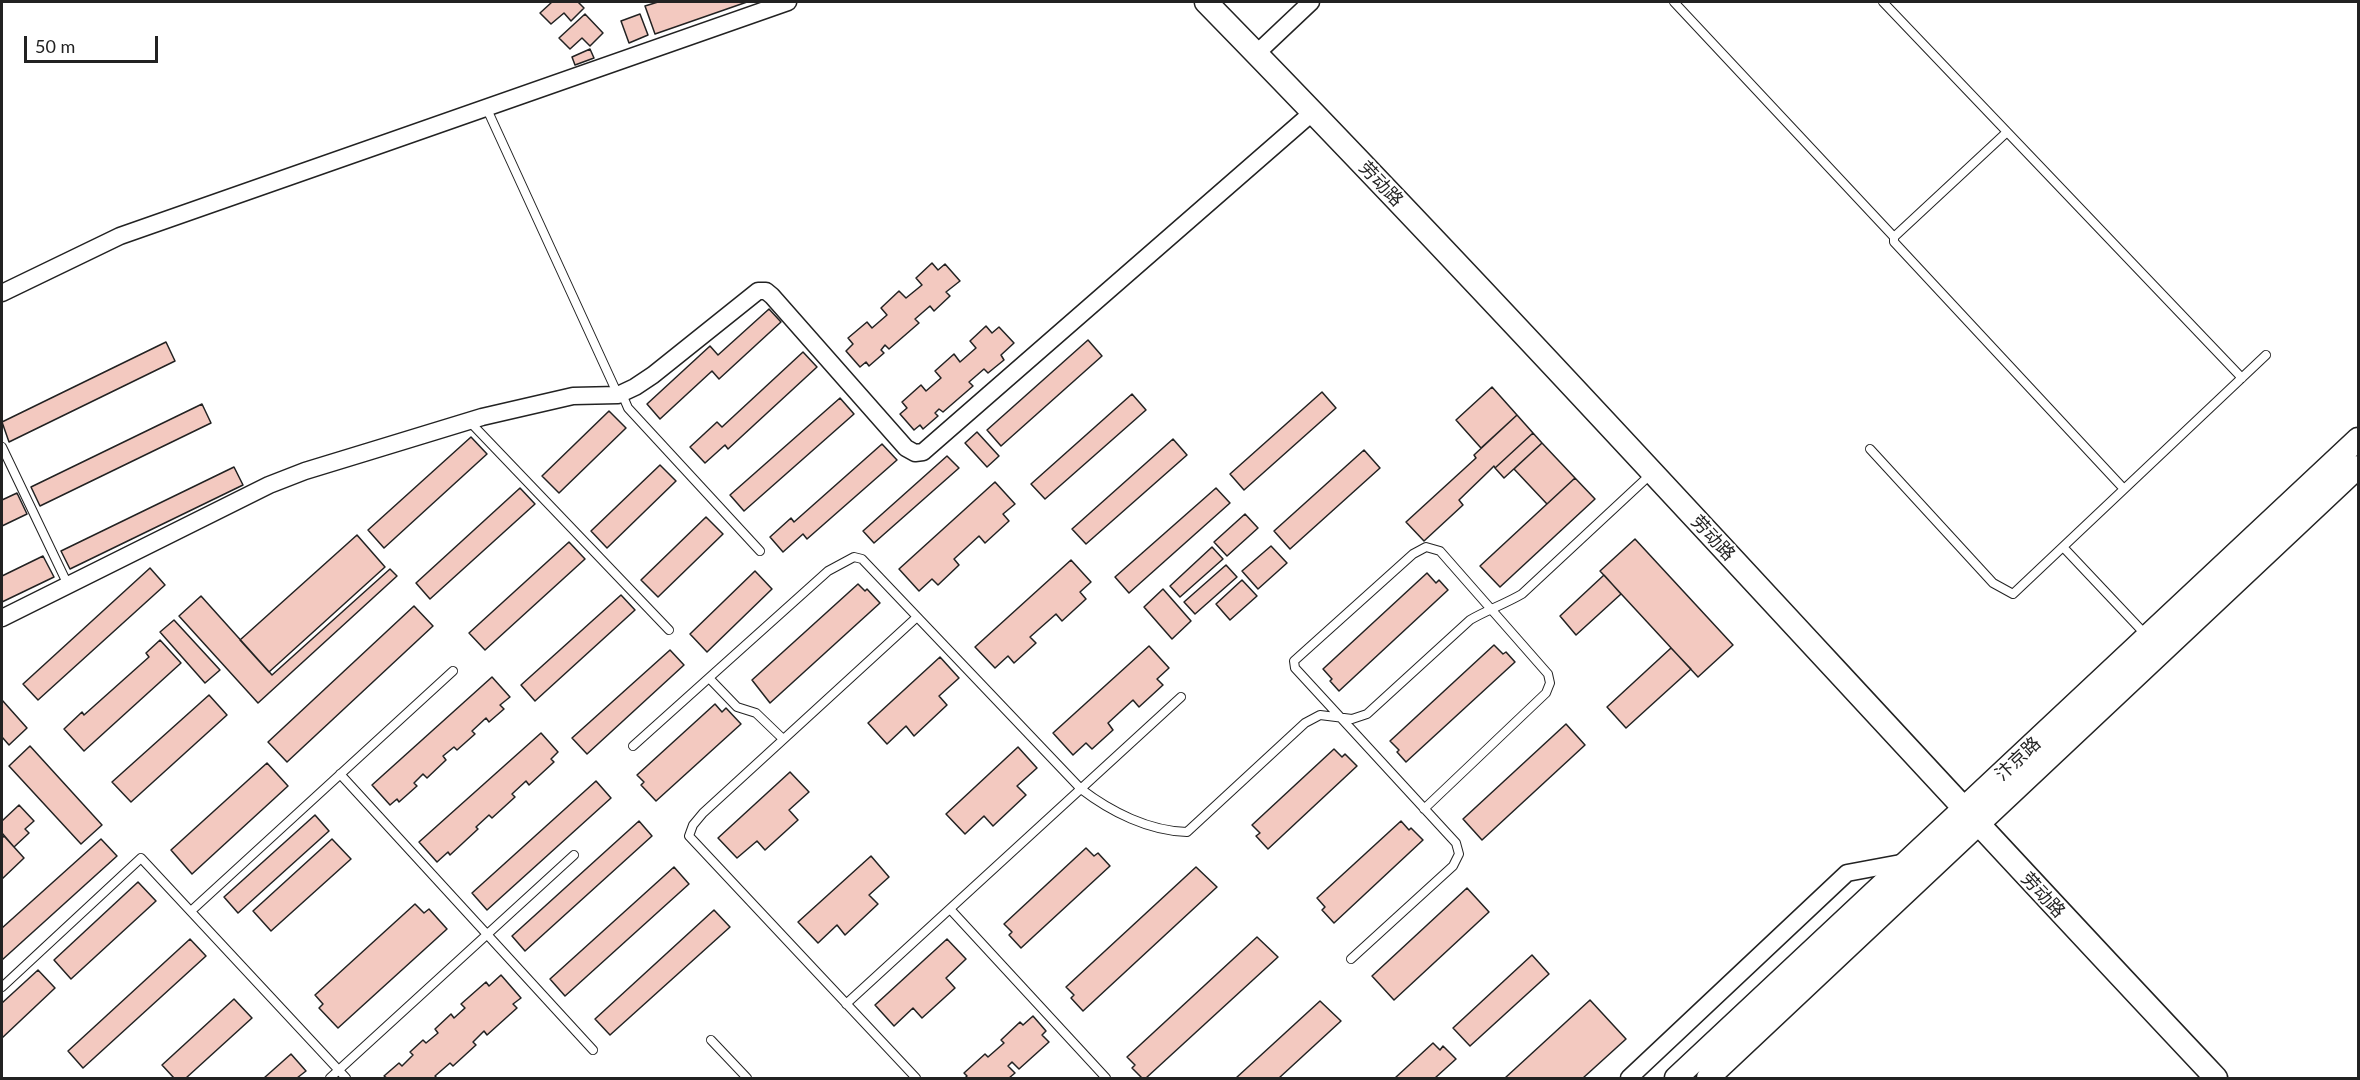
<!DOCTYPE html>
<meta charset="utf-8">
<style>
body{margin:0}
#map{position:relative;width:2360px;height:1080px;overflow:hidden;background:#fff;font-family:Lato,sans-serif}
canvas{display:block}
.frame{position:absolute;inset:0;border:3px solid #222;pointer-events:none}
.scale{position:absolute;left:24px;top:36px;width:134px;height:27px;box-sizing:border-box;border:3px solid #222;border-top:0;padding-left:8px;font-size:18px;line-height:21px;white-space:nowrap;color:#222;-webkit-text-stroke:4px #fff;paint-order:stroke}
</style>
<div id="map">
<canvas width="2360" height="1080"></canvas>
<div class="frame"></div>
<div class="scale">50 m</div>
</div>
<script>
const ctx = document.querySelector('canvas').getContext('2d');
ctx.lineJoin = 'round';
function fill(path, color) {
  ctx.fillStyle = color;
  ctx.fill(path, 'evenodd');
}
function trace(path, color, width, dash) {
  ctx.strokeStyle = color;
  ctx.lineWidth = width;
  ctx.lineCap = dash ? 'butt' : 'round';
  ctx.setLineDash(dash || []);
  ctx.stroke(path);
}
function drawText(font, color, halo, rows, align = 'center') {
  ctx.font = font + ' Lato,"Noto Sans SC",sans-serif';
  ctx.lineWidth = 4.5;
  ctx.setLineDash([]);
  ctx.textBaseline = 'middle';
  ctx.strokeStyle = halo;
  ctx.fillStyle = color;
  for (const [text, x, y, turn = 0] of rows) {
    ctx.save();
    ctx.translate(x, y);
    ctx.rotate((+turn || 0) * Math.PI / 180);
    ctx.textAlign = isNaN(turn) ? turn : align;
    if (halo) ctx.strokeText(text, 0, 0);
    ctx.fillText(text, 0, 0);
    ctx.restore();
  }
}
const building = new Path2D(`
 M552,2H578L584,8L571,21L564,13L551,24L540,13Z
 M658,2H747L655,34L645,6Z
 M585,14L603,33L590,46L582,38L570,49L559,38Z
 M640,14L648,35L629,43L621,21Z
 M590,49L594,58L575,65L572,57Z
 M932,263L938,270L945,264L960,281L946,292L950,296L934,311L930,306L915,319L919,323L889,349L885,345L881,350L884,353L869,366L866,362L860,367L846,351L853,344L848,338L867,322L872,328L887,315L881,308L899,291L906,298L922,285L916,278Z
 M769,309L781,322L719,379L712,371L660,419L647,404L710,346L718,355Z
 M986,326L992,333L999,327L1014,343L1001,355L1004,360L988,373L984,369L969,382L973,386L943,412L939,409L935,413L938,416L923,429L920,425L914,430L900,414L907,408L902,402L921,385L926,391L941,378L935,371L954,354L960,362L976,348L970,341Z
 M1088,340L1102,356L1001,446L987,430Z
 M166,342L175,361L9,442L2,422Z
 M803,352L817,367L728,449L725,445L705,463L690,447L717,422L722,427Z
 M1492,387L1517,415L1481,448L1456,420Z
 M1322,392L1336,408L1244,490L1230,474Z
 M1132,394L1146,410L1045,499L1031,484Z
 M840,398L854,414L744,511L730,495Z
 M202,404L211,423L40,506L31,487Z
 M609,411L626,428L559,493L542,476Z
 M1517,415L1533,433L1495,468L1494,466L1489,471L1459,500L1463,505L1424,541L1406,522L1476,458L1474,455Z
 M977,432L999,456L987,467L965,443Z
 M1533,433L1542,443L1504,478L1495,468Z
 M471,437L487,454L384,548L368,530Z
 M1173,439L1187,455L1086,544L1072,529Z
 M1542,443L1575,478L1547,504L1514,469Z
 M882,444L897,460L807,539L803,534L783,552L770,537L791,518L794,522Z
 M1364,450L1380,468L1290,549L1274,531Z
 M947,456L959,468L874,543L863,531Z
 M660,465L676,481L607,548L591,531Z
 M234,467L243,485L70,569L61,551Z
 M1575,478L1595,499L1500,587L1480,566Z
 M995,482L1015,504L1003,514L1009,521L985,543L979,536L954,559L959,565L938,585L932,579L919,591L899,569Z
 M520,488L535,504L430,599L416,583Z
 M1216,488L1230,503L1129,593L1115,577Z
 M17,493L27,514L2,526V500Z
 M1245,514L1258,528L1227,556L1214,542Z
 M706,517L723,534L658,597L641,580Z
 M357,535L385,567L269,672L240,640Z
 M1635,539L1733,645L1698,677L1600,571Z
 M569,542L585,559L485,650L469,633Z
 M1271,546L1287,563L1258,589L1242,571Z
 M1212,547L1223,559L1180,597L1170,586Z
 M43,556L54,577L2,602V576Z
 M1071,560L1091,582L1080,592L1086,599L1062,621L1056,614L1030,637L1036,643L1014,663L1008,656L995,668L975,647Z
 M1226,565L1237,577L1195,614L1184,602Z
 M150,568L165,585L38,700L23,684Z
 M390,569L397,576L258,703L179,616L201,596L272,675Z
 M755,571L772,589L707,652L690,634Z
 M1427,573L1436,583L1439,580L1448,590L1339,691L1330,681L1332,679L1323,669Z
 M1604,575L1621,594L1576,635L1560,616Z
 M1242,580L1257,596L1230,620L1216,604Z
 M858,584L865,591L867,589L880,603L770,703L752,680Z
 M1163,589L1191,621L1172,639L1144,607Z
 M621,595L635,610L535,701L521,685Z
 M414,606L433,626L287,762L268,742Z
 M174,620L220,670L205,683L160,632Z
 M160,640L181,663L84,751L64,729L82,712L84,715L149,657L146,653Z
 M1494,645L1503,654L1506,652L1515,662L1406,762L1397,752L1399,750L1390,741Z
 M1149,646L1169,668L1157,679L1163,685L1139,707L1133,700L1108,723L1113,730L1092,749L1086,743L1073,755L1053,733Z
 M1671,648L1691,669L1626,728L1607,707Z
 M670,650L684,665L587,754L572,738Z
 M940,657L959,678L939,696L947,705L914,736L906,726L887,744L868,723Z
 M492,677L510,697L500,705L504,709L489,722L486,718L472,731L475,734L457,750L454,747L443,756L446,760L427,778L423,774L414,783L417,786L399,802L397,799L390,805L372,785Z
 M209,695L227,715L131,802L112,782Z
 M2,700L27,728L9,745L2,737Z
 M715,704L722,712L726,708L741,724L656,801L641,785L644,782L637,775Z
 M1566,724L1585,745L1482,840L1463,819Z
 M541,733L558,752L551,759L554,762L529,785L526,781L512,794L515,797L492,818L489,815L476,827L478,829L450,855L448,852L437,862L419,842Z
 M30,746L102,825L81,844L9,766Z
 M1018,747L1037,768L1017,786L1026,795L993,826L984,816L965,834L946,814Z
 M1334,749L1342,757L1345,754L1357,766L1268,849L1256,836L1260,833L1252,825Z
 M267,763L288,786L192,874L171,850Z
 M790,772L809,792L789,810L798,820L765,850L757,841L737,858L718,838Z
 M596,781L611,798L487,910L472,893Z
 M19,805L34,821L25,829L29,833L14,847L2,833V821Z
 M315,815L329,831L238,913L224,897Z
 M639,821L652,836L525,951L512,936Z
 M1401,821L1409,830L1411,828L1423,840L1334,923L1322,910L1325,907L1317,898Z
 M4,836L24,858L2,879V838Z
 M101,839L117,856L2,960V928Z
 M332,839L351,859L271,931L253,911Z
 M1086,848L1094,856L1098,853L1110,866L1021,948L1009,935L1012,932L1004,924Z
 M871,856L889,877L869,895L878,904L845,935L837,925L818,943L798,922Z
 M674,867L689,884L565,996L550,979Z
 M1196,867L1217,887L1083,1011L1071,998L1074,995L1066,987Z
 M138,882L156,901L71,979L54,960Z
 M1467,888L1489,912L1394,1000L1372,976Z
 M415,904L424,913L429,909L447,929L338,1028L319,1008L323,1004L315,995Z
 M714,910L730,927L610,1035L595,1019Z
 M1257,937L1278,957L1146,1078H1142L1132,1068L1135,1065L1127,1057Z
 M190,939L206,956L83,1068L68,1051Z
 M947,939L966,959L946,978L955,988L922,1018L913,1008L894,1026L875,1005Z
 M1532,955L1549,974L1470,1046L1453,1028Z
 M38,970L55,988L2,1038V1003Z
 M501,975L521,998L513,1004L517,1008L487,1035L484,1031L473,1042L476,1045L453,1066L450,1063L435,1076L437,1078H387L384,1076L399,1063L402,1066L413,1055L410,1052L423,1040L426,1043L438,1033L435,1029L451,1014L454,1018L465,1008L461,1004L486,982L489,986Z
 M234,999L252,1018L186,1078H174L162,1065Z
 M1590,1000L1626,1039L1583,1078H1505Z
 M1320,1001L1341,1021L1279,1078H1236Z
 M1033,1016L1046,1031L1042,1035L1049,1042L1019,1069L1012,1062L1008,1066L1015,1073L1009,1078H965L967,1076L964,1073L985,1054L988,1057L1004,1043L1001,1040L1020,1022L1023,1025Z
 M1433,1043L1440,1050L1443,1046L1456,1059L1435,1078H1395Z
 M291,1054L306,1071L297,1078H264Z`);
const lane = new Path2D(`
 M1674,2L1894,237
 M1883,2L2242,378
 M486,107L618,395
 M2007,132L1894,237V242L2124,489
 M622,394L628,408L760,551
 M469,421L669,630
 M2,447L68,585
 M1870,449L1993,583L2013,594L2266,355
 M2063,547L2146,635
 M709,678L737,707L756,713L783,739
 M633,746L828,571L854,557L862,559L1081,789C1111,812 1149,831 1187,832L1305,723L1320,715L1352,719L1367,714L1470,620C1487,610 1505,604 1522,594L1651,474
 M340,774L593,1050
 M950,909L1106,1078
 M191,911L453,671
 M1351,959L1453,866L1459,854L1456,843L1295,668L1294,661L1413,554L1426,547L1440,551L1548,674L1550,683L1546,693L1424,809
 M2,987L141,858L346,1078
 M846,1004L1181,697
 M711,1040L747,1078
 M330,1078L574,855
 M916,1078L689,836L693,825L703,813L917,617`);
const street = new Path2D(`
 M1257,53L1311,2
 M2,293L120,236L788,2
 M2,618L269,485L305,471L482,417L573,396L618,395L635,387L653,375L758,291H766L772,296L906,448L915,453L923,452L1313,112
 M1629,1078L1847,873L1906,862`);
const secondary = new Path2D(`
 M1206,2C1550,354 1878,720 2216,1078
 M1676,1078L2358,439
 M1708,1078L2358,467`);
const streetNames = [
 ["劳动路",1381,184,46],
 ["劳动路",1713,538,47],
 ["汴京路",2018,759,-43],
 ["劳动路",2043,895,47]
];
fill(building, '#f3c9c0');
trace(building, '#222', 1.5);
trace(lane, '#222', 10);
trace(street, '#222', 19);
trace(secondary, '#222', 25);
trace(lane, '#fff', 8);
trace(street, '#fff', 16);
trace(secondary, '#fff', 22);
drawText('18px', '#222', '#fff', streetNames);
</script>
